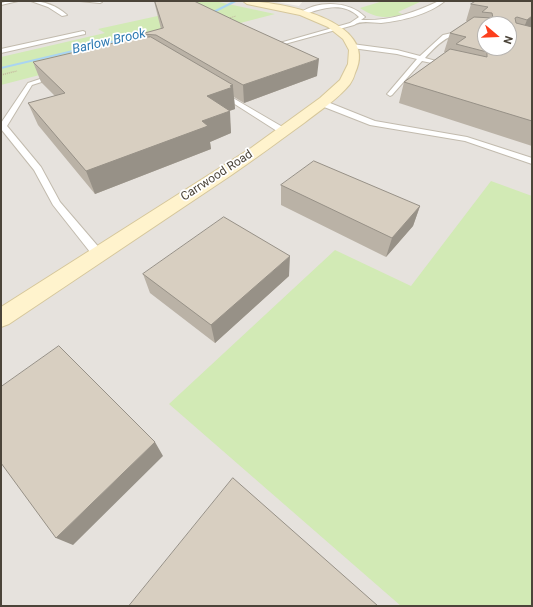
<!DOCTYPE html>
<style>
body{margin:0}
#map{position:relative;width:533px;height:607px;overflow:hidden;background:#f6f3ec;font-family:Roboto,sans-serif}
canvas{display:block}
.frame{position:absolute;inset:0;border:2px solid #4b4439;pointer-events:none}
.north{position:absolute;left:477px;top:16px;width:40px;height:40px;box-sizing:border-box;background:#fff;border:1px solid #b7b4b0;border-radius:50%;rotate:109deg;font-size:11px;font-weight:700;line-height:16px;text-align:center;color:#4b4439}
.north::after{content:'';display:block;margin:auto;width:14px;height:18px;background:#fc3f1d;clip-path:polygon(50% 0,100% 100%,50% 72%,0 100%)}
</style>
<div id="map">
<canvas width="533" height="607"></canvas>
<div class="frame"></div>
<div class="north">N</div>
</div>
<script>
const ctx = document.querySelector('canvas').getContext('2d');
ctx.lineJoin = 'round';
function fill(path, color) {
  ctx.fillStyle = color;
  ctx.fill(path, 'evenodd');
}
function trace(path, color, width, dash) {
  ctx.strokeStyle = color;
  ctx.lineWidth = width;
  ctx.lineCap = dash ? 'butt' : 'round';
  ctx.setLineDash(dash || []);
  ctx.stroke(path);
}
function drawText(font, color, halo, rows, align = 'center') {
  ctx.font = font + ' Roboto,sans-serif';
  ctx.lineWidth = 3.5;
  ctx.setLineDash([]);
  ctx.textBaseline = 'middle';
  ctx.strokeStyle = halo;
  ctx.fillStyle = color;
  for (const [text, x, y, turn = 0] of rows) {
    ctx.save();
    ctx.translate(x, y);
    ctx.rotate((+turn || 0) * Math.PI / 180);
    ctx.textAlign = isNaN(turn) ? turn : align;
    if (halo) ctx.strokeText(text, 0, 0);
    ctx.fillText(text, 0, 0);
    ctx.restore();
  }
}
const industrial = new Path2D(`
 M1,1H271L299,6L303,1H532V606H1ZM485,24H509V48H485Z`);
const green = new Path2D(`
 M168,1H214L275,14L1,85V57L105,33L98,29L185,10Z
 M383,1H422L398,12L404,15C386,18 376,19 360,8Z
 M491,181L532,196V606H401L169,404L335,250L411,286Z`);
const stream = new Path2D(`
 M233,1H238L206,17L203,16Z
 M153,31L154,33L1,69V67Z`);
const pathFar1 = new Path2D(`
 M226,19L236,16`);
const path = new Path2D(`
 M1,75L17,71`);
const lane = new Path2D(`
 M9,1H18L1,5V3Z
 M31,1C44,1 57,6 67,15L62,16L48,7Z
 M80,1H102V2L100,3Z
 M439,1H445C429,14 402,21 381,23C373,23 361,20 354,25L281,45L276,44L350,23L359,17C343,1 322,8 303,15L300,13C318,0 350,1 365,17L361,20C390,21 414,13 439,1Z
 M465,30L485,31V35C455,30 445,36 425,58L451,65V67L422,61L392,95L390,96L387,94L388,93L417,59L397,54L352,48L349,46L352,44L397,50L420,56L443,35Z
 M83,31L85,32V34L1,53V49Z
 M55,74L57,75V77L32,85L7,126L41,167L60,202L102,251L103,254L102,257H94L53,205L34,170L1,129V123L28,83Z
 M221,91L286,129L287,131L286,133H280L219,94V92Z
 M319,101H325L375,121L467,137L532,158V164L465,141L370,125L319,105Z`);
const secondary = new Path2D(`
 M243,1C278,1 381,20 355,73C354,77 352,81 350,84C337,100 319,111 304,123C279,141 255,159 230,176C156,225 83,275 9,324L1,327V307L251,148L320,98L340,80L348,64L349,50L343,39L328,27L300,15L247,4Z`);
const wall = new Path2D(`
 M154,1H194L317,76L244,103L234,97L235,109L229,111L231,133L210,142L211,149L95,194L38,125L28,103L55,96L41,82L33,62L142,38L141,34L161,29Z
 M532,1V146L399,103L404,82L446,52H444L450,33L468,21H466L471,4Z
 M281,185L420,206L413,226L386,257L281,205Z
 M143,274L289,276L215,343L150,293Z`);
const shadedWall = new Path2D(`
 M532,16V27L520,37L527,20Z
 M319,59L317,76L244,103L243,85Z
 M233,85V88V87L235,109L209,118L207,96Z
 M230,111L231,133L210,142L211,149L95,194L86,171L202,121Z
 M420,206L413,226L386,257L392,238Z
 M290,256L289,276L215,343L211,325Z
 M155,442L163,456L73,545L56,538Z`);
const building = new Path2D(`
 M155,1H194L240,23L319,59L243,85L156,35L141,34L163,28Z
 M476,1H532V16L527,20L517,17L515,18L516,23L532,27V121L404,82L450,49L487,57V52L456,44L466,37L450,33L474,17L493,18L492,13L482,12L488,7L471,4ZM485,24H509V48H485Z
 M151,37L233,85L230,86L233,87L207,96L230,111L202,121L208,126L86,171L28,103L65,93L33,62L135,38Z
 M314,161L420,206L392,238L281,185Z
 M224,217L290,256L211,325L143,274Z
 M59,346L155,442L56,538L1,463V387Z
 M233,478L378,606H129Z`);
const farStreetnames = [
 ["Carrwood Road",217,176,-33]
];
const farWaternames = [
 ["Barlow Brook",109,42,-13]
];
fill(industrial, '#e6e2dd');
fill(green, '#d2eab5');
fill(stream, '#a9d4f2');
trace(lane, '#c2bbae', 2);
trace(secondary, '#d6c79b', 2);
trace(pathFar1, '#c4b79f', 1, [1, 1]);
trace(path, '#c4b79f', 1.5, [1, 1]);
fill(lane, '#fff');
fill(secondary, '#fff3cd');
fill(wall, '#bab2a6');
fill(shadedWall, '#979187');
fill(building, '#d8cfc1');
trace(building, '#979187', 1);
drawText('12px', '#4b4439', '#fff', farStreetnames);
drawText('italic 13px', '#2e7ab2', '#fff', farWaternames);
</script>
